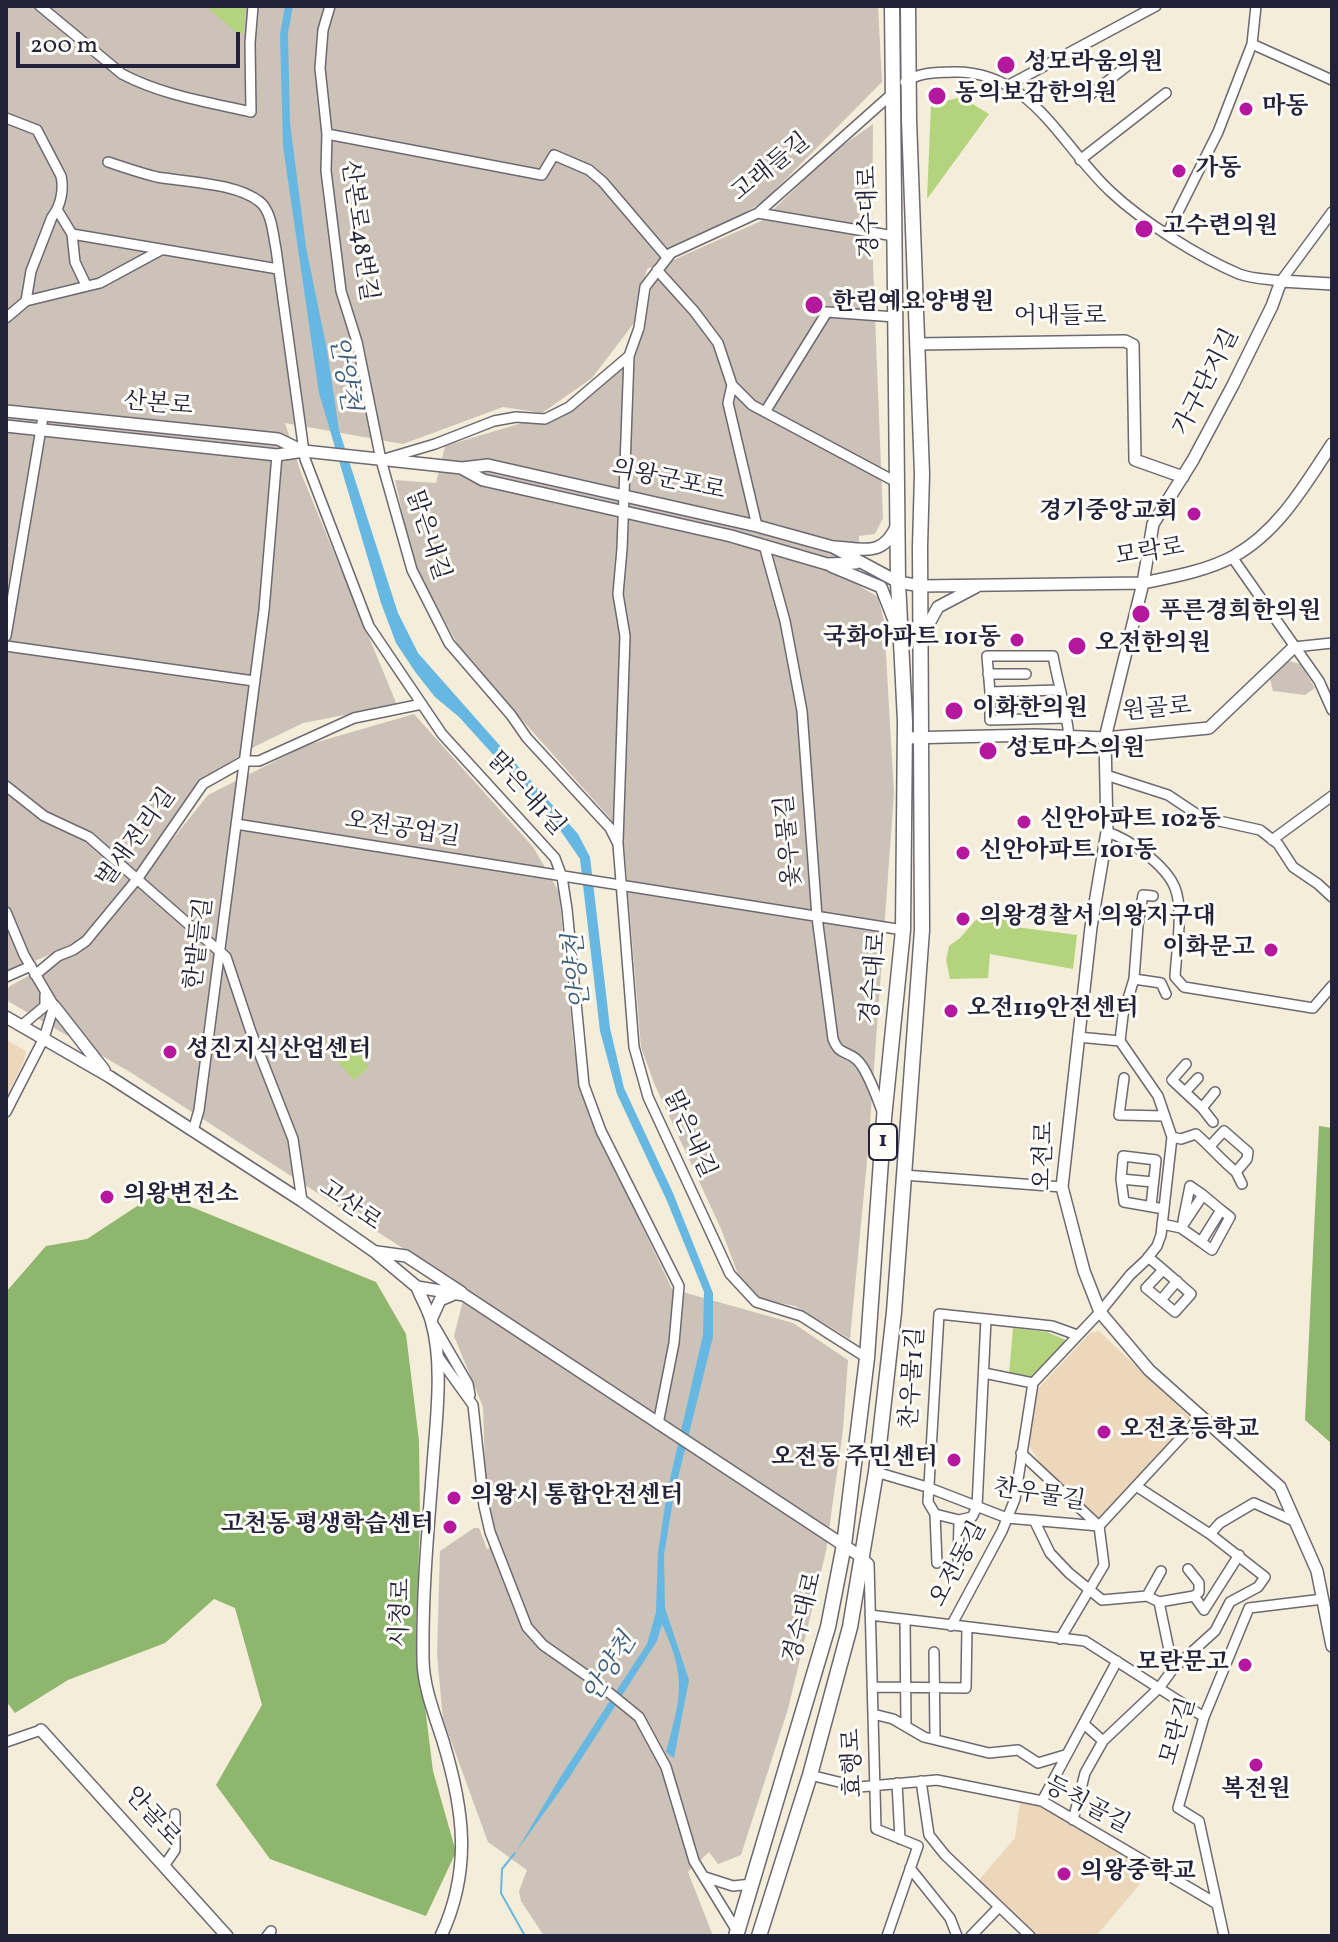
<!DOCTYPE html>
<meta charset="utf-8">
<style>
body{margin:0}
#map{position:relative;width:1338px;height:1942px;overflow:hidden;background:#f4edd9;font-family:Vollkorn,serif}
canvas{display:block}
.frame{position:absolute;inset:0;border:8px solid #22223b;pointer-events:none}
.scale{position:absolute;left:16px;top:32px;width:224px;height:36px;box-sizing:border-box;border:4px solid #22223b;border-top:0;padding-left:10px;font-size:24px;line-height:28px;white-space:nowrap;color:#22223b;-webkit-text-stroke:6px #fdfcf7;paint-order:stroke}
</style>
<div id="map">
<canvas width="1338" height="1942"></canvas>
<div class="frame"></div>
<div class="scale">200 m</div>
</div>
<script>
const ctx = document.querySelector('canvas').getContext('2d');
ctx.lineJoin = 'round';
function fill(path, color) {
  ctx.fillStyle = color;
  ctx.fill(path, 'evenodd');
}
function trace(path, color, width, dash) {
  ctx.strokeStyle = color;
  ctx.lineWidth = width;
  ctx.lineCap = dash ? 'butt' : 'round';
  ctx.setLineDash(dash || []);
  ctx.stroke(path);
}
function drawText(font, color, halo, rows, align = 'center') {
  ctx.font = font + ' Vollkorn,"Noto Serif KR",serif';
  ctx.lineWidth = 6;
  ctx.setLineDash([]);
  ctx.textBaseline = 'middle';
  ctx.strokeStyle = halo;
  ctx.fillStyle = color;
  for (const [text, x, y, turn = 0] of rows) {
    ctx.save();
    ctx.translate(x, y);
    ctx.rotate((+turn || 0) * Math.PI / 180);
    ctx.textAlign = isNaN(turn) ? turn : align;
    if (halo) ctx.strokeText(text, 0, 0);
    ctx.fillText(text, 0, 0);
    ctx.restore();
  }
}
const built = new Path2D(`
 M6,1040L26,1051L24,1061L6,1098Z
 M1099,1331L1191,1418L1100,1518L1041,1464L1029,1446L1036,1391L1090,1333Z
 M1020,1802L1043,1807L1145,1869L1140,1884L1096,1936H1037L979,1880L1015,1838Z`);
const industrial = new Path2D(`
 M6,6H878L882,82L763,202L647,269L634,323L592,378L542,413L503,407L403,444L285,423L301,473L397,705L303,723L256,746L199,781L120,894L84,937L56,952L6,973Z
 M873,124L872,239L883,518L875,534L859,536L858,585L878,597L884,621L894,793L868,1151L850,1339L795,1306L758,1299L739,1277L721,1229L654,1083L641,1047L624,845L609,817L463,654L414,565L395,480L436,483L445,446L525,422L539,424L558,417L632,357L640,341L653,281L671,261L761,221L835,151Z
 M1289,661L1300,664L1315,688L1305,695L1273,691L1270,679Z
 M414,714L533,847L559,892L574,1049L590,1116L672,1289L793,1323L848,1360L843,1430L826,1551L788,1709L741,1855L718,1864L709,1852L688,1872L713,1936H544L521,1901L519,1891L527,1870L488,1842L443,1719L437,1655L440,1551L474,1528H479L487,1549L499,1545L491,1520L485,1470L483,1407L454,1336L466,1289L130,1072L6,1000V991L10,986L89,943L208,795L307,745Z`);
const green = new Path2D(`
 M206,6H245L244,33H237Z
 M961,97L989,114L927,199L931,105Z
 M988,906L1016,927L1077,935L1073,969L990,954L988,978L950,979L946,960L949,946L960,938Z
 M347,1040L369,1067L354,1080L331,1054Z
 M1013,1328L1047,1332L1066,1340L1031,1380L1009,1374Z`);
const forest = new Path2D(`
 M1319,1126L1332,1128V1444L1305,1420Z
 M157,1193L376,1282L406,1334L419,1441L420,1520L416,1635L433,1771L456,1852L426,1916L270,1859L216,1785L262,1705L235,1608L214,1599L165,1643L68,1680L15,1713L6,1701V1292L46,1246L87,1239Z`);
const water = new Path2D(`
 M285,6H293L288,33L290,123L306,247L327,350L339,430L398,613L418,653L578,834L590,857L610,1028L624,1088L673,1193L713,1293V1337L674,1494L664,1555L665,1608L689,1680L674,1758L666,1752C681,1696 687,1679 662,1624L657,1641L567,1781L516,1852L561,1776L647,1644L656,1612L658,1553L667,1492L703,1335L704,1292L667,1201L617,1094L600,1031L580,859L556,824L459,717L435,697L416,673L396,643L381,603L319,393L283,146L280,34Z`);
const stream = new Path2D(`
 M515,1853L502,1869L501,1893L525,1936`);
const minor = new Path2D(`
 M40,6L122,74C162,95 207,102 251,112L250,43L253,6
 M330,6L323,30L320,68L327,134L326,171L341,291L357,342L381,460L412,570L449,643L511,715L527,738L610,828L618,844L634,1047L648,1097L730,1274L756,1302L801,1316L867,1358
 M1252,44L1332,80
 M905,82C920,72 935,73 952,72C1032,70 1060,145 1111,192C1143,222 1199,257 1239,274C1252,279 1268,279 1281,281L1332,212
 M1009,85L1156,6
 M1091,94L1131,63
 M6,118L37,130L61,176C64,189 61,206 52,217L31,271L26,301L6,318
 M327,134L542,175L554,155L589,170L603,182L667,257
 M1080,160L1166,93
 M108,162C124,167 140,173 157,177C186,182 237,183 260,202C272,212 273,235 276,249L305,459L369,626L442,734L555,858L562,877L567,909L584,1085L601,1131L679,1286L674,1343L658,1424
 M58,211L72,234L75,262L86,285
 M758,213L894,236
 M72,234L278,269
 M1167,234L1218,132L1252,44L1256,6
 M657,270L694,311L718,343L732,385L752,405L898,483
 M26,301L100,283L161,250
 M732,385L728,403L757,526
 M765,412L827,312L895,317
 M388,458L435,444L494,421L516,417L545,419L569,407L629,356L639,328L645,287L671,253L758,213L894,92
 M764,545L785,621L802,711L817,917L833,1039C839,1055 845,1050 856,1059C867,1068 877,1098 882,1111
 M1232,557L1319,681L1332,710
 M6,636L43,417
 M6,646L254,681
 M1294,647L1332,643
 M988,674H1026
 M1059,690L990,692L987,656H1053C1058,683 1066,708 1069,736
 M990,692V720L1067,718
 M1106,775L1168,795L1201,817L1260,830L1278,844L1293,867L1318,884L1332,897
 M6,786L44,816L89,837L226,957L251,1032L293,1139L302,1201
 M236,824L903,930
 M1107,832C1129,839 1166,865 1175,888C1184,910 1176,953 1175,977L1184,987L1313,1008L1332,986
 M1272,840L1332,796
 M618,841L625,636L618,594L622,549L629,356
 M6,912L24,955L54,1006L44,1038L6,1112
 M35,975L58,956L73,950L86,941L138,878L203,784L244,761H259L354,718L422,704
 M6,977L31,966
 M1134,979L1161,983L1166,994
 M21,1026L45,1006V995
 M1078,1037L1120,1041
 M1186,1064L1172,1080L1202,1108L1213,1122
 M1124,1078L1119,1115L1165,1116
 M1185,1092L1198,1078
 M1202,1108L1215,1092
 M193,1131L199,1110L264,610L277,455
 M1172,1137L1181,1139L1196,1134C1211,1147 1221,1160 1236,1172L1247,1159L1248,1152L1224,1131L1210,1146
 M1236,1172L1242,1184
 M904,1175L1062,1187
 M1121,1179L1153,1182
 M1151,1206L1156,1160L1123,1156L1121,1179L1124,1202L1164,1209
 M1183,1221L1190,1186L1203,1195
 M1162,1224L1181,1228L1201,1242L1221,1210L1203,1195L1181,1228
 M1201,1242L1212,1250L1230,1217L1221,1210
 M1148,1257C1163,1269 1177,1282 1191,1294L1175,1312L1146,1288L1163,1270
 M1161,1300L1177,1281
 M986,1319L977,1507L972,1517L959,1520L935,1514L928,1502L939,1314L1052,1326L1077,1335
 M435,1327L468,1384L470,1395
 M437,1355L473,1405L484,1506L490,1532L527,1627L543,1645L596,1682L639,1717L666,1767L694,1861L737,1931
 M984,1373L1033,1383
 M1021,1453L1099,1526L1104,1565L1060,1639
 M876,1472L927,1487L1007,1518L1099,1526L1201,1416
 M935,1514L937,1563
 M1034,1520L1050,1553L1069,1573L1102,1600L1147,1596L1159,1602L1194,1596L1204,1610L1239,1555
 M1210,1534L1220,1523L1254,1503L1296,1522
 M863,1558L869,1564L876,1829L918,1846L887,1936
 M958,1567L959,1520
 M1188,1569L1199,1583V1592L1194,1596
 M1147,1596L1161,1571
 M1159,1602L1173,1669
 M870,1615L1085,1641L1204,1717
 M905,1621L906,1725
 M951,1626L1002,1531L1015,1499L1033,1383L1100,1312L1130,1275L1146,1260L1157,1246L1161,1235L1172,1137L1158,1096L1120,1041L1123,1015L1134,979L1138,925L1143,895L1153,896
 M934,1652L935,1738
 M872,1687L966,1688L967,1627
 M873,1714L893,1719L924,1737L989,1753L1018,1750L1038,1763L1065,1755
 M1084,1724L1103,1741
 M6,1742L41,1730
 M810,1775L859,1787L937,1780L1042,1801L1217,1904
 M921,1781L929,1835L945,1855L1030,1936
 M897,1783L900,1839
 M1042,1801L1117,1661
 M1073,1820L1085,1773L1103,1741L1159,1688L1173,1669L1215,1631L1230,1602L1258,1587L1265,1577L1210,1534L1136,1486
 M164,1866L175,1850V1814
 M910,1868L950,1918L957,1936
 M705,1877L733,1886L752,1884
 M267,1936L271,1931
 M971,1936L999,1907
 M1224,1936L1199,1821L1178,1808L1204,1717L1249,1608L1323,1599`);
const tertiary = new Path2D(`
 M1332,284L1281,281L1272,306L1233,385L1193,460L1153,524L1143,583L1105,738L1107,832L1091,927L1062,1187L1084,1271L1100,1312L1149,1370L1280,1487L1317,1571L1332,1646
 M917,344L1125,341L1133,345L1135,460L1183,477
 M6,411L278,439L303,451
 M6,426L277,455L304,451L462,468L488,465L757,526L833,547L898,582L921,586L1143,583C1172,577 1207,571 1234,556C1278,532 1305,485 1332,444
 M463,469L483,480L731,536L827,564L856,563
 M835,547C865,549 883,557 897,525
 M831,566L881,587L897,628
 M921,638L938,607L976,587
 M905,738L1035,735L1105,738L1209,728L1294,647
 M54,1006L104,1070
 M6,1017L110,1077L302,1201L375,1252L417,1287L464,1295L863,1558
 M377,1252L406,1256L461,1292
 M417,1287C421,1298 428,1309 431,1320C444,1363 436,1421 433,1465C428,1529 422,1595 423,1659C423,1686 435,1716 443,1741C464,1810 472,1869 441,1936
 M431,1320L440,1300L452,1295
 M41,1730L227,1936`);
const primary = new Path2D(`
 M736,1936L828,1627L844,1545L867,1358L884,1118L903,930L905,721L898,582L892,6
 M759,1936L810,1775L850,1627L876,1472L894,1312L922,930L920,547L922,474L909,120L908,6`);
const markers = [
 [1006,65,10,"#b5179e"],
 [937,96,10,"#b5179e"],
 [1246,109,8,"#b5179e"],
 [1179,171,8,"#b5179e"],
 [1144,229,10,"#b5179e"],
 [814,305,10,"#b5179e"],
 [1194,514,8,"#b5179e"],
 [1141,614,10,"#b5179e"],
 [1017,640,8,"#b5179e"],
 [1077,646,10,"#b5179e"],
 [954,711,10,"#b5179e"],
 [988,751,10,"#b5179e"],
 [1024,822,8,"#b5179e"],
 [963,853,8,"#b5179e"],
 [963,919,8,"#b5179e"],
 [1271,950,8,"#b5179e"],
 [951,1011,8,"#b5179e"],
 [170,1052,8,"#b5179e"],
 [107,1197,8,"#b5179e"],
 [1104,1432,8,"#b5179e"],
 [954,1460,8,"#b5179e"],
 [454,1498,8,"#b5179e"],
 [450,1527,8,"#b5179e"],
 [1245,1665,8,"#b5179e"],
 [1256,1765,8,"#b5179e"],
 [1064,1874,8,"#b5179e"]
];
const shields = [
 [883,1142,28]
];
const shieldNames = [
 ["1",883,1142]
];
const poiNames = [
 ["성모라움의원",1024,65],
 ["동의보감한의원",955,96],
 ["마동",1262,109],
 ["가동",1195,171],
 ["고수련의원",1162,229],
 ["한림예요양병원",832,305],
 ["경기중앙교회",1178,514,"right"],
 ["푸른경희한의원",1159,614],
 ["국화아파트 101동",1001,640,"right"],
 ["오전한의원",1095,646],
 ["이화한의원",972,711],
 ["성토마스의원",1006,751],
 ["신안아파트 102동",1040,822],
 ["신안아파트 101동",979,853],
 ["의왕경찰서 의왕지구대",979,919],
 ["이화문고",1255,950,"right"],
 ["오전119안전센터",967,1011],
 ["성진지식산업센터",186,1052],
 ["의왕변전소",123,1197],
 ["오전초등학교",1120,1432],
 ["오전동 주민센터",938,1460,"right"],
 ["의왕시 통합안전센터",470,1498],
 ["고천동 평생학습센터",434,1527,"right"],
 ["모란문고",1229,1665,"right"],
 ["복전원",1256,1792,"center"],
 ["의왕중학교",1080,1874]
];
const streetNames = [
 ["고래들길",772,169,-39],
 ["경수대로",871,212,-91],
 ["산본로48번길",357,231,82],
 ["어내들로",1060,319],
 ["가구단지길",1208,383,-63],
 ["산본로",158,406,5],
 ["의왕군포로",668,482,12],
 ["맑은내길",426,536,72],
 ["모락로",1150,554,-9],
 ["원골로",1157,711,-5],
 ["맑은내1길",525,795,48],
 ["오전공업길",402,831,9],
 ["벌새전리길",138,839,-54],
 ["옻우물길",791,841,-95],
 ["한밭들길",201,944,-83],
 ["경수대로",876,978,-85],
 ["맑은내길",688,1135,66],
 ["오전로",1046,1156,-88],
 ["고산로",349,1207,35],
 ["찬우물1길",915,1378,-86],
 ["찬우물길",1039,1497,9],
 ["오전동길",960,1565,-62],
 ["시청로",403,1613,-88],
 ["경수대로",805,1618,-76],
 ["모란길",1180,1732,-73],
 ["효행로",855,1763,-92],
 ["등칙골길",1086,1807,28],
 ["안골로",151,1818,48]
];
const waterNames = [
 ["안양천",342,374,80],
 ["안양천",580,971,-96],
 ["안양천",612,1669,-58]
];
fill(built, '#edd7ba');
fill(industrial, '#ccc2b8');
fill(green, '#b3d47c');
fill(forest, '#8eb66c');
fill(water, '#66b8e2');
trace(stream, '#66b8e2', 2);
trace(minor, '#6c6972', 12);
trace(tertiary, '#6c6972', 14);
trace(primary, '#6c6972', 17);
trace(minor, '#fff', 9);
trace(tertiary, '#fff', 11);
trace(primary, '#fff', 14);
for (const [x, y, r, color] of markers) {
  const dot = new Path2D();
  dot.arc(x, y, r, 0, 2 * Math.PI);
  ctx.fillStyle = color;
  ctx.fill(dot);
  trace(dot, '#fdfcf7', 3);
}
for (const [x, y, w] of shields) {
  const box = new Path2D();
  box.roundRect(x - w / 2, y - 18, w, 36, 6);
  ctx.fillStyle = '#fdfcf7';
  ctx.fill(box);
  trace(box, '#22223b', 2);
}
drawText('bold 22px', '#22223b', null, shieldNames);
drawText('bold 24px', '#22223b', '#fdfcf7', poiNames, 'left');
drawText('24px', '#22223b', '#fdfcf7', streetNames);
drawText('italic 26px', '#3d5e7e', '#fdfcf7', waterNames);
</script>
